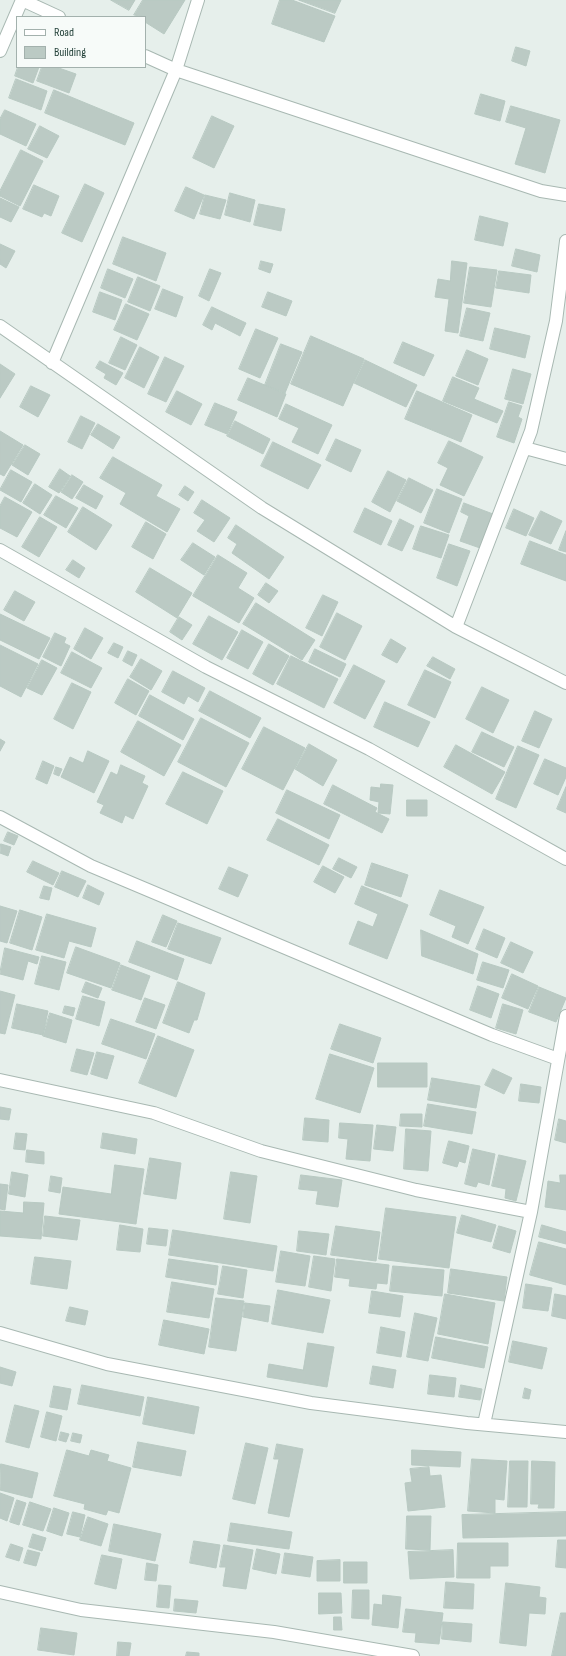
<!DOCTYPE html>
<style>
body{margin:0}
#map{position:relative;width:566px;height:1656px;overflow:hidden;background:#e6efeb;font-family:"Sofia Sans Condensed",sans-serif}
canvas{display:block}
.legend{position:absolute;left:16px;top:16px;width:130px;height:52px;box-sizing:border-box;background:#f7fbf9;border:1px solid #a3b1ad;margin:0;padding:5px 7px;list-style:none;font-size:12px;color:#24423a}
.legend li{display:flex;align-items:center;gap:8px;height:20px}
.legend b{width:20px;border:1px solid #a3b1ad}
</style>
<div id="map">
<canvas width="566" height="1656"></canvas>
<ul class="legend">
<li><b style="height:5px;background:#fff"></b>Road</li>
<li><b style="height:11px;background:#bbcac4"></b>Building</li>
</ul>
</div>
<script>
const ctx = document.querySelector('canvas').getContext('2d');
ctx.lineJoin = 'round';
function fill(path, color) {
  ctx.fillStyle = color;
  ctx.fill(path, 'evenodd');
}
function trace(path, color, width, dash) {
  ctx.strokeStyle = color;
  ctx.lineWidth = width;
  ctx.lineCap = dash ? 'butt' : 'round';
  ctx.setLineDash(dash || []);
  ctx.stroke(path);
}
const building = new Path2D(`
 M111,0H135L129,10Z
 M143,0H185L164,34L145,22V17L134,15Z
 M280,0H292L335,16L324,42L272,24Z
 M299,0H341L335,13Z
 M516,47L530,51L526,66L512,61Z
 M18,67H39L33,83L15,76Z
 M42,67H56L76,74L69,93L37,81Z
 M16,79L47,91L41,110L9,98Z
 M54,90L134,123L125,145L45,113Z
 M481,94L505,101L500,121L475,114Z
 M511,106L560,120L545,173L515,164L526,128L506,122Z
 M5,110L36,124L26,146L0,134V119Z
 M212,116L234,126L214,168L193,158Z
 M40,126L59,136L47,158L28,149Z
 M21,150L43,161L20,206L0,196V191Z
 M85,184L104,193L82,242L62,233Z
 M34,185L59,196L51,216L44,213L42,217L23,209Z
 M186,187L204,195L194,219L175,211Z
 M230,193L255,200L250,222L225,215Z
 M205,195L226,200L220,219L200,214Z
 M0,198L19,207L11,222L0,217Z
 M259,204L285,209L281,231L254,225Z
 M480,216L508,223L503,246L475,240Z
 M123,237L166,253L156,281L113,264Z
 M0,244L15,251L6,268L0,264Z
 M516,249L540,255L537,272L512,266Z
 M261,261L273,264L270,273L259,269Z
 M452,261L467,263L458,333L445,331L449,299L435,297L438,279L450,281Z
 M470,267L497,270L491,307L464,303Z
 M108,269L133,279L125,298L101,288Z
 M210,269L221,273L209,301L199,296Z
 M499,271L531,275L529,293L496,288Z
 M138,277L160,286L150,311L128,302Z
 M163,289L183,297L176,317L155,309Z
 M100,292L122,300L115,320L93,312Z
 M268,292L292,301L286,316L262,307Z
 M126,304L149,314L137,340L114,330Z
 M212,307L246,323L240,336L215,323L212,330L203,325Z
 M467,308L490,313L483,341L460,336Z
 M495,328L530,336L525,358L490,349Z
 M256,329L278,338L260,378L239,369Z
 M311,336L364,359L343,406L291,384Z
 M121,337L137,345L125,370L109,363Z
 M403,342L434,355L424,376L394,363Z
 M281,344L302,352L285,393L265,385Z
 M140,347L159,357L144,388L125,378Z
 M467,350L488,359L478,385L456,376Z
 M165,357L184,366L166,402L148,394Z
 M365,360L417,385L406,407L354,383Z
 M100,361L123,373L116,385L104,378L106,374L96,368Z
 M0,364L15,374L0,398Z
 M513,369L531,374L523,404L505,399Z
 M453,377L479,388L474,399L503,411L497,423L443,401Z
 M248,378L286,394L277,417L238,400Z
 M31,386L50,395L38,417L20,407Z
 M177,391L202,404L191,425L166,412Z
 M417,391L472,415L461,442L405,419Z
 M509,402L522,406L518,417L522,419L514,443L497,437Z
 M215,403L237,412L227,434L205,425Z
 M286,404L332,425L318,454L292,442L299,428L279,419Z
 M81,416L95,423L82,449L68,442Z
 M235,421L270,439L263,454L227,436Z
 M98,424L120,437L113,449L91,435Z
 M0,431L23,445L4,476L0,474Z
 M336,439L361,450L351,472L326,460Z
 M449,441L483,457L464,496L440,485L448,468L438,463Z
 M273,442L321,465L308,489L261,466Z
 M25,445L40,454L28,475L12,465Z
 M113,457L162,485L156,496L180,509L167,532L120,504L126,493L100,478Z
 M60,469L70,476L59,493L49,487Z
 M11,470L32,482L21,502L0,490Z
 M388,471L406,480L390,512L372,502Z
 M72,475L83,482L72,499L61,492Z
 M409,478L433,490L421,513L397,501Z
 M35,484L52,495L40,514L23,503Z
 M84,485L103,496L96,509L76,498Z
 M185,486L194,492L188,501L179,495Z
 M437,489L462,499L449,533L424,523Z
 M56,496L78,508L66,528L44,515Z
 M5,497L32,512L17,537L0,528V506Z
 M202,500L230,518L214,542L197,531L205,520L194,513Z
 M464,503L493,514L480,548L460,541L469,516L461,512Z
 M83,507L112,525L96,550L68,532Z
 M365,508L392,521L381,545L354,532Z
 M514,509L534,518L526,536L506,528Z
 M541,511L562,521L551,544L529,535Z
 M40,517L57,527L39,557L22,547Z
 M400,519L414,526L402,551L388,545Z
 M146,522L166,534L153,559L132,547Z
 M236,525L284,557L269,579L232,553L237,544L228,538Z
 M421,526L449,535L441,558L413,549Z
 M566,531V552L559,550Z
 M530,541L566,555V581L521,564Z
 M193,543L215,557L204,575L181,560Z
 M449,544L470,551L457,586L437,578Z
 M218,555L247,573L238,588L254,598L239,623L193,596Z
 M73,560L85,568L79,578L66,570Z
 M150,568L192,593L177,618L136,592Z
 M266,583L278,591L269,603L258,595Z
 M15,591L35,602L24,621L4,610Z
 M323,595L338,602L322,636L306,628Z
 M256,603L315,640L302,660L243,624Z
 M337,613L362,626L345,660L320,647Z
 M0,614L50,638L39,659L0,640Z
 M209,616L238,632L222,660L193,644Z
 M179,617L192,625L182,640L170,632Z
 M85,628L103,638L91,659L74,649Z
 M242,630L263,642L248,669L227,658Z
 M55,633L66,638L64,643L70,646L61,666L43,657Z
 M391,639L406,648L397,663L382,655Z
 M114,643L123,647L118,658L108,653Z
 M269,644L289,656L273,685L253,674Z
 M0,645L38,664L21,697L0,686Z
 M315,649L346,664L340,677L309,662Z
 M128,651L137,655L132,666L123,661Z
 M72,652L102,668L91,688L61,673Z
 M291,656L338,679L324,708L277,684Z
 M433,657L455,669L450,679L427,666Z
 M141,659L162,671L151,690L130,677Z
 M42,660L57,668L42,695L27,688Z
 M354,665L385,681L365,719L334,703Z
 M425,670L451,682L435,718L408,705Z
 M173,671L205,688L198,702L188,696L184,704L162,692Z
 M128,679L149,691L136,715L115,703Z
 M72,683L91,692L73,729L54,719Z
 M482,687L509,700L493,733L466,719Z
 M210,691L261,718L250,738L199,711Z
 M150,695L194,719L183,740L139,716Z
 M385,702L430,722L418,747L374,727Z
 M535,711L552,719L539,748L522,741Z
 M201,718L249,743L226,787L178,762Z
 M138,721L181,745L164,776L121,752Z
 M264,727L305,748L283,790L242,769Z
 M482,732L514,747L504,767L472,752Z
 M0,739L5,742L0,751Z
 M309,744L337,760L323,786L295,769Z
 M456,745L505,772L492,794L444,767Z
 M518,746L539,755L516,808L496,799Z
 M88,751L109,761L94,793L61,777L70,757L83,763Z
 M545,759L566,768V777L558,795L534,784Z
 M43,761L54,766L47,784L36,779Z
 M121,765L145,776L142,783L148,786L133,819L125,815L122,823L100,813L104,805L97,802L111,772L117,775Z
 M56,767L62,769L59,776L54,774Z
 M183,772L223,791L207,824L166,804Z
 M381,784L393,785L390,814L378,813L379,802L370,800L371,787L380,788Z
 M333,785L377,808L375,812L389,819L382,833L324,804Z
 M566,787V813L557,809Z
 M287,790L340,815L329,839L276,813Z
 M407,800H427V816H407Z
 M278,819L329,845L319,865L267,840Z
 M8,832L18,836L14,845L4,841Z
 M1,844L11,847L8,856L0,853Z
 M339,858L357,867L351,878L333,869Z
 M33,861L59,873L53,885L27,872Z
 M372,863L408,875L401,897L365,885Z
 M323,866L344,877L335,893L314,882Z
 M229,867L248,875L238,897L219,889Z
 M62,871L86,881L78,897L55,887Z
 M88,885L104,893L99,905L83,898Z
 M44,886L52,888L49,900L40,898Z
 M362,886L408,905L387,959L349,944L358,921L373,927L378,914L355,904Z
 M440,890L484,907L468,944L452,937L456,926L430,915Z
 M0,906L17,911L7,943L0,941Z
 M20,910L42,917L32,950L10,943Z
 M47,914L96,928L91,947L69,941L64,958L36,950Z
 M163,915L177,921L166,947L152,942Z
 M178,923L221,938L211,964L168,949Z
 M484,929L505,938L497,958L476,949Z
 M421,930L478,954L473,974L422,956Z
 M137,941L184,959L177,980L129,962Z
 M511,942L533,952L523,973L501,963Z
 M76,947L120,963L111,988L67,973Z
 M5,948L39,957L37,964L28,961L23,980L0,974Z
 M42,956L66,962L59,990L35,984Z
 M483,962L509,970L503,988L477,980Z
 M121,965L150,976L141,1000L112,990Z
 M512,974L538,986L528,1009L502,998Z
 M86,982L102,988L98,998L82,992Z
 M178,982L205,993L197,1020H194L189,1033L163,1023Z
 M478,986L499,994L491,1018L470,1010Z
 M539,987L566,998L556,1022L529,1012Z
 M0,991L15,995L5,1034L0,1033Z
 M83,996L105,1002L99,1026L76,1019Z
 M145,998L165,1005L156,1029L136,1022Z
 M17,1004L48,1011L43,1035L12,1028Z
 M503,1004L523,1010L516,1034L496,1028Z
 M65,1006L75,1008L73,1016L63,1013Z
 M50,1013L72,1020L66,1043L43,1036Z
 M111,1019L155,1034L146,1059L102,1044Z
 M340,1024L381,1038L373,1063L331,1049Z
 M158,1036L194,1050L176,1097L139,1083Z
 M77,1049L94,1053L87,1075L71,1071Z
 M97,1052L114,1056L107,1079L91,1074Z
 M330,1054L374,1068L360,1113L316,1099Z
 M378,1063H427V1087H378Z
 M493,1069L512,1078L504,1094L485,1085Z
 M432,1078L480,1086L476,1108L428,1100Z
 M521,1084L541,1087L539,1103L519,1101Z
 M428,1104L476,1112L472,1134L424,1126Z
 M0,1107L11,1109L9,1120L0,1119Z
 M401,1114H422V1127L400,1126Z
 M305,1118L329,1120L328,1142L303,1140Z
 M559,1119L566,1121V1143L555,1140Z
 M340,1123L373,1125L370,1161L346,1159L348,1139L339,1138Z
 M377,1125L396,1127L393,1151L374,1149Z
 M406,1129L431,1131L428,1171L404,1169Z
 M16,1133L27,1134L25,1150L14,1149Z
 M103,1133L137,1139L135,1154L101,1148Z
 M449,1141L469,1146L465,1163L459,1161L457,1167L443,1163Z
 M473,1149L495,1154L489,1185L478,1182L476,1187L465,1184Z
 M27,1150L44,1152V1164L26,1162Z
 M499,1155L526,1161L516,1201L505,1198L506,1189L492,1186Z
 M150,1158L181,1163L176,1199L144,1194Z
 M115,1165L144,1169L136,1224L59,1214L63,1187L111,1194Z
 M12,1172L28,1175L25,1197L9,1194Z
 M231,1172L257,1176L250,1223L224,1219Z
 M301,1175L342,1180L338,1207L316,1204L318,1191L299,1189Z
 M560,1175H566V1210L545,1207L548,1181L560,1183Z
 M51,1176L62,1178L60,1193L49,1191Z
 M0,1184L8,1185L5,1210L0,1209Z
 M24,1202L44,1203L41,1239L0,1236V1211L23,1213Z
 M386,1208L456,1217L449,1268L379,1259Z
 M462,1215L496,1225L491,1242L457,1233Z
 M45,1216L80,1220L77,1240L43,1236Z
 M120,1225L143,1229L140,1252L117,1250Z
 M542,1225L566,1232V1244L539,1237Z
 M336,1226L380,1232L376,1261L331,1255Z
 M499,1226L516,1231L510,1253L493,1248Z
 M149,1228L168,1230L166,1246L147,1244Z
 M173,1230L277,1246L273,1271L169,1255Z
 M299,1231L329,1234L326,1255L297,1251Z
 M539,1242L566,1249V1285L530,1275Z
 M281,1251L310,1256L305,1286L276,1282Z
 M314,1256L335,1259L331,1291L309,1287Z
 M35,1257L71,1261L67,1289L31,1284Z
 M169,1259L218,1266L216,1285L166,1277Z
 M337,1259L389,1265L387,1284L377,1283L376,1289L349,1286L350,1279L335,1277Z
 M223,1266L247,1270L243,1298L218,1294Z
 M393,1266L444,1270L442,1296L390,1291Z
 M451,1269L507,1277L504,1301L448,1293Z
 M172,1282L214,1289L209,1318L167,1312Z
 M526,1284L552,1288L548,1311L523,1308Z
 M278,1290L330,1300L323,1333L272,1324Z
 M372,1291L403,1296L400,1317L369,1313Z
 M445,1294L495,1303L488,1344L438,1334Z
 M555,1294L566,1296V1319L552,1316Z
 M216,1298L244,1301L236,1351L209,1347Z
 M245,1303L270,1306L268,1322L243,1317Z
 M70,1307L88,1311L85,1325L66,1321Z
 M415,1313L437,1318L428,1361L407,1357Z
 M164,1320L209,1329L204,1354L159,1345Z
 M381,1327L405,1332L401,1357L377,1353Z
 M436,1337L488,1347L484,1368L432,1358Z
 M513,1341L547,1348L542,1369L509,1362Z
 M308,1343L334,1347L327,1387L267,1377L269,1364L303,1370Z
 M373,1366L396,1370L393,1388L370,1384Z
 M0,1367L16,1372L12,1386L0,1383Z
 M430,1375L456,1378L454,1397L428,1394Z
 M82,1385L144,1397L140,1416L78,1404Z
 M461,1385L482,1389L480,1400L459,1397Z
 M54,1386L71,1389L67,1410L50,1407Z
 M525,1388L531,1390L529,1399L523,1398Z
 M148,1397L199,1407L194,1434L143,1424Z
 M15,1405L39,1411L29,1448L6,1442Z
 M47,1412L62,1416L56,1441L41,1437Z
 M61,1432L69,1434L66,1442L59,1440Z
 M73,1433L82,1435L80,1443L71,1441Z
 M138,1442L186,1451L181,1476L133,1467Z
 M246,1443L268,1448L255,1504L233,1499Z
 M277,1444L303,1449L289,1517L268,1513L279,1459H274Z
 M67,1450L89,1456L91,1450L109,1455L107,1461L131,1468L119,1513L108,1510L106,1515L84,1509L85,1504L54,1496Z
 M412,1450L461,1452L460,1467L412,1465Z
 M472,1459L507,1461L504,1500L495,1499V1513L468,1511Z
 M510,1461H528L527,1507H508Z
 M532,1461L555,1462L554,1508H538L539,1504H531Z
 M1,1464L38,1473L32,1498L0,1490Z
 M429,1467L430,1476L441,1475L445,1507L408,1511L405,1483L412,1482L410,1469Z
 M0,1493L14,1498L7,1521L0,1518Z
 M17,1500L26,1503L19,1525L10,1522Z
 M30,1502L51,1509L43,1531L23,1525Z
 M54,1508L69,1513L62,1536L47,1531Z
 M73,1512L85,1515L80,1537L67,1534Z
 M566,1512V1536L463,1538L462,1515Z
 M407,1516H431L430,1550L406,1549Z
 M88,1517L108,1524L101,1546L80,1540Z
 M231,1523L292,1532L289,1549L228,1541Z
 M114,1524L161,1534L155,1561L109,1551Z
 M33,1534L46,1538L42,1551L29,1547Z
 M558,1540H566V1568L556,1567Z
 M194,1541L220,1545L216,1568L190,1563Z
 M458,1543H508V1566H490V1578H457Z
 M11,1544L23,1548L19,1561L6,1557Z
 M224,1545L253,1550L246,1589L223,1586L226,1567H220Z
 M257,1549L280,1554L276,1574L253,1569Z
 M28,1550L40,1553L36,1566L24,1563Z
 M453,1550L454,1577L410,1579L408,1552Z
 M285,1553L313,1557L310,1577L282,1573Z
 M102,1555L122,1559L116,1589L95,1584Z
 M340,1560V1581H317V1561Z
 M344,1562H367V1583H344Z
 M147,1563L158,1565L156,1581L145,1580Z
 M446,1582L474,1584L473,1609L444,1608Z
 M506,1583L540,1587L539,1597L546,1598L545,1614L529,1613L526,1646L500,1643Z
 M159,1585L171,1586L169,1608L157,1607Z
 M353,1590H369V1619L352,1618Z
 M319,1593H341L342,1613L319,1614Z
 M383,1595L401,1597L398,1628L372,1625L374,1604L382,1605Z
 M175,1599L198,1601L196,1613L174,1611Z
 M406,1609L443,1613L439,1644L415,1642L416,1633L403,1632Z
 M561,1613H566V1656H552Z
 M334,1617H341L342,1630H334Z
 M443,1622L472,1624L471,1642L442,1639Z
 M41,1628L77,1633L74,1655L38,1650Z
 M118,1642L131,1643L129,1656H117Z
 M187,1652L199,1653V1656H186Z`);
const minor = new Path2D(`
 M22,0L59,17
 M0,51L22,0
 M145,56L176,70L541,191L566,195
 M0,326L262,508L456,627L566,683
 M52,363L176,70L198,0
 M525,448L566,459
 M0,550L206,667L369,749L566,859
 M456,627L531,431L556,321L566,241
 M0,817L91,866L492,1035L558,1059
 M0,1080L154,1113L261,1151L416,1190L531,1212
 M0,1333L107,1364L311,1403L467,1423L566,1432
 M484,1424L531,1212L566,1016
 M0,1592L81,1610L274,1632L413,1656`);
fill(building, '#bbcac4');
trace(building, '#b8c9c2', 1);
trace(minor, '#a8b8b2', 14);
trace(minor, '#fff', 12);
</script>
